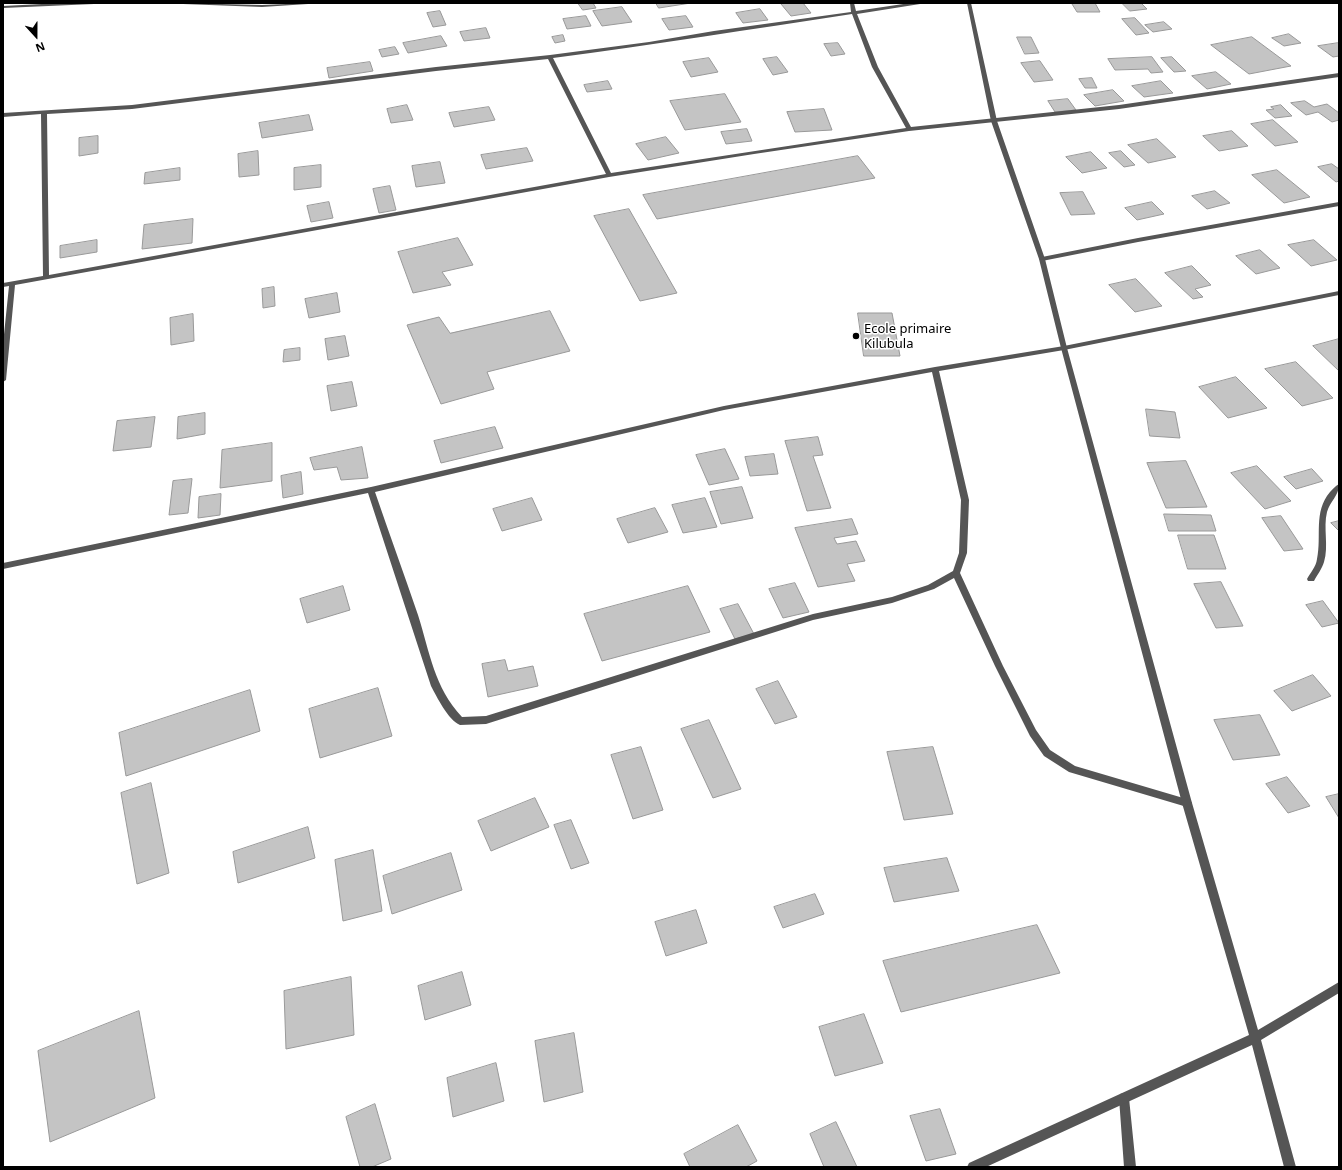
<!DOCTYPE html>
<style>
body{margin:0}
#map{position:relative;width:1342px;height:1170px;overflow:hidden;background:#fff;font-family:"Noto Sans",sans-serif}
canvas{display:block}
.frame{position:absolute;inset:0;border:4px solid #000;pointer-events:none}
.north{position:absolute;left:16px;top:16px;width:40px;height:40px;-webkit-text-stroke:3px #fff;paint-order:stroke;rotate:159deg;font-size:11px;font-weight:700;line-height:16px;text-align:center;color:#000}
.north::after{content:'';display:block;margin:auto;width:14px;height:18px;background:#000;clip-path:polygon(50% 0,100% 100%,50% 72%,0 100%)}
</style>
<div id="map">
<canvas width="1342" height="1170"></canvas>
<div class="frame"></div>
<div class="north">N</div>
</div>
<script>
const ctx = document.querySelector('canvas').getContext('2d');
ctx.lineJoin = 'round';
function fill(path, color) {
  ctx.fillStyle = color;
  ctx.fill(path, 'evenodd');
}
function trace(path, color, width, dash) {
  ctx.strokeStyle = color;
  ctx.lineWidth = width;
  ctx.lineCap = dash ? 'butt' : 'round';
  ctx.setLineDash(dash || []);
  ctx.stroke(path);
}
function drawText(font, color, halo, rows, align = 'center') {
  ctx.font = font + ' "Noto Sans",sans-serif';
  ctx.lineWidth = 3;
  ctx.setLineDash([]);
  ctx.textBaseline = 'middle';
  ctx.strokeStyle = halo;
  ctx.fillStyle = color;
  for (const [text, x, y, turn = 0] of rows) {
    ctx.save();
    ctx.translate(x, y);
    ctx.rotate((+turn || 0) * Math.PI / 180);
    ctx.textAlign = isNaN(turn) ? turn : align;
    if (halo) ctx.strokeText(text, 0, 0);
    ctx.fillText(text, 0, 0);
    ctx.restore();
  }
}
const building = new Path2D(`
 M578,3H593L596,8L583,10Z
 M656,3H691L659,8Z
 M791,3H803L811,13L791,16L781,4Z
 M1095,3L1100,12H1077L1072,4Z
 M1122,3H1141L1147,9L1130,11Z
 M622,7L632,22L602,26L593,11Z
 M760,9L768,20L743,23L736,13Z
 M440,11L446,25L433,27L427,13Z
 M586,16L591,26L567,29L563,19Z
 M686,16L693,27L669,30L662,19Z
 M1135,18L1149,33L1136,35L1122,19Z
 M1164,22L1172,29L1153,32L1145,25Z
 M486,28L490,38L464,41L460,32Z
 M1289,34L1301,43L1284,46L1272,38Z
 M563,35L565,41L555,43L552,37Z
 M441,36L447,46L408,53L403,43Z
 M1017,37H1031L1039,53L1025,54Z
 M1252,37L1291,66L1249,74L1211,45Z
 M838,43L845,54L831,56L824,44Z
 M1338,43L1339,44V56L1333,57L1318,46Z
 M395,47L399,54L382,57L379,50Z
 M777,57L788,72L773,75L763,59Z
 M1152,57L1163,72L1151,73L1148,69L1115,70L1108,59Z
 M1172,57L1186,71L1174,72L1161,58Z
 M709,58L718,72L691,77L683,62Z
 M1040,61L1053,80L1034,82L1021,63Z
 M370,62L373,71L329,78L327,68Z
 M1216,72L1231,84L1207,89L1192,76Z
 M1092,78L1097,88H1085L1079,79Z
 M608,81L612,89L587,92L584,85Z
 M1161,81L1173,93L1144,97L1132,86Z
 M1113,90L1124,101L1095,106L1084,95Z
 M725,94L741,122L685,130L670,101Z
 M1068,99L1076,110L1055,112L1048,101Z
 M1305,101L1314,107L1327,104L1339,113V120L1332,122L1318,112L1306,115L1291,103Z
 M407,105L413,120L391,123L387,109Z
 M1281,105L1292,116L1275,118L1266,110L1274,109L1271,107Z
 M489,107L495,120L454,127L449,113Z
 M824,109L832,130L795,132L787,112Z
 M309,115L313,130L262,138L259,123Z
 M1273,120L1298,142L1275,146L1251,124Z
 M747,129L752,141L726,144L721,132Z
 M1232,131L1248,146L1219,151L1203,136Z
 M98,136V153L79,156V138Z
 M666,137L679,153L648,160L636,144Z
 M1157,139L1176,157L1148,163L1128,145Z
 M527,148L533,161L486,169L481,155Z
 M258,151L259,175L239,177L238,154Z
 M1121,151L1135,165L1124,167L1109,153Z
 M1091,152L1107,168L1082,173L1066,157Z
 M858,156L875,178L657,219L643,195Z
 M440,162L445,183L416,187L412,166Z
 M1332,164L1339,169V181L1336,182L1318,167Z
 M321,165V187L294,190V168Z
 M180,168V180L144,184L145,173Z
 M1277,170L1310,197L1284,203L1252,175Z
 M390,186L396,210L379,213L373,189Z
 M1215,191L1230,203L1207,209L1192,196Z
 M1083,192L1095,214L1071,215L1060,193Z
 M329,202L333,218L311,222L307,206Z
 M1152,202L1164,214L1137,220L1125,208Z
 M629,209L677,293L640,301L594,216Z
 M193,219L192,243L142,249L144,225Z
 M458,238L473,265L442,272L451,285L413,293L398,252Z
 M97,240V252L60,258V246Z
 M1314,240L1337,260L1311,266L1288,245Z
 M1260,250L1280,268L1256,274L1236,256Z
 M1192,266L1211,285L1195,289L1203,297L1193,299L1165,273Z
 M1136,279L1162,306L1135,312L1109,285Z
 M274,287L275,306L263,308L262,289Z
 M337,293L340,312L309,318L305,299Z
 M550,311L570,351L487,372L494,389L441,404L407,325L439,317L450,333Z
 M858,313H892L900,356H864Z
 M193,314L194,341L171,345L170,318Z
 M345,336L349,356L328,360L325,339Z
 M1339,339V371L1313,346Z
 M300,348V360L283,362L284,350Z
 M1296,362L1333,398L1302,406L1265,369Z
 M1236,377L1267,408L1228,418L1199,387Z
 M352,382L357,406L331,411L327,386Z
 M1146,409L1175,412L1180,438L1150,436Z
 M205,413V434L177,439L178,417Z
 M155,417L151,447L113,451L117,421Z
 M495,427L503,448L441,463L434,441Z
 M818,437L823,455L813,456L831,508L807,511L785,441Z
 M272,443V481L220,488L222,450Z
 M362,447L368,478L341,480L337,467L314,470L310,458Z
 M725,449L739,479L709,485L696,455Z
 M774,454L778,474L750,476L745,457Z
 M1186,461L1207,507L1166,508L1147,463Z
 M1257,466L1291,501L1265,509L1231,473Z
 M1312,469L1323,481L1296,489L1284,477Z
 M301,472L303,494L283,498L281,476Z
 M192,479L188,513L169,515L173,481Z
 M742,487L753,518L721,524L710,492Z
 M221,494L220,515L198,518L199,497Z
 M532,498L542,520L502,531L493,509Z
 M705,498L717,527L683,533L672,505Z
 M655,508L668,532L628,543L617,519Z
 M1164,514L1211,515L1216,531H1169Z
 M1281,516L1303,549L1284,551L1262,518Z
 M852,519L858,534L834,538L837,544L856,541L865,561L847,564L855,581L818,587L795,528Z
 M1339,521V531L1331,523Z
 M1178,535H1214L1226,569H1188Z
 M1221,582L1243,626L1216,628L1194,584Z
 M795,583L809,612L783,618L769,589Z
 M343,586L350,610L307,623L300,599Z
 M688,586L710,632L602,661L584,614Z
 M1323,601L1339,623L1322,627L1306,605Z
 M738,604L754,634L735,639L720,609Z
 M505,660L508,671L533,666L538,686L488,697L482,664Z
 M1313,675L1331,696L1292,711L1274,691Z
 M778,681L797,717L775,724L756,689Z
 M378,688L392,736L320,758L309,709Z
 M250,690L260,731L126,776L119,733Z
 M1260,715L1280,755L1233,760L1214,720Z
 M709,720L741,789L713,798L681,729Z
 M641,747L663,810L633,819L611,755Z
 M933,747L953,814L904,820L887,752Z
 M1287,777L1310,806L1288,813L1266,784Z
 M151,783L169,873L137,884L121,793Z
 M1339,794V818L1326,797Z
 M535,798L549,827L491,851L478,821Z
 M571,820L589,863L571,869L554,825Z
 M308,827L315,858L238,883L233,852Z
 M373,850L382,911L343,921L335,860Z
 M451,853L462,890L392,914L383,876Z
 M947,858L959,891L894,902L884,868Z
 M815,894L824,914L783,928L774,907Z
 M696,910L707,943L666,956L655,922Z
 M1037,925L1060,973L901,1012L883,961Z
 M462,972L471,1005L425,1020L418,986Z
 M351,977L354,1035L286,1049L284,991Z
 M139,1011L155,1098L50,1142L38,1051Z
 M864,1014L883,1063L835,1076L819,1027Z
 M574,1033L583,1092L544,1102L535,1041Z
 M496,1063L504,1101L453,1117L447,1078Z
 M375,1104L391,1159L372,1167H360L346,1117Z
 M940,1109L956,1154L926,1161L910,1116Z
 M836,1122L857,1167H824L810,1134Z
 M738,1125L757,1161L746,1167H690L684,1154Z`);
const minor = new Path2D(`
 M61,3H96L94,4L3,8V6Z
 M181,3L262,5L310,3L308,4L262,7L183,4Z
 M850,3H854L856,11L910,3H922L920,4L857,14L878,67L911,127L1119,105L1339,73V77L1119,109L909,131L754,154L609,177L15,285L6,380L3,382V344L9,286L3,287V283L43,276L41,114L3,117V113L132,105L436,67L550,55L649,42L714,31L851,12ZM852,14L872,67L906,128L611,173L553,58C653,45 752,29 852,14ZM548,59L606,174L49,275L47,114L132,109L436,71Z
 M1339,202V206L1138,242L1042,261L1039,259L1042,257L1138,238Z
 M1339,291V295L1064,350L939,371L969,500L967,553L960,573L1003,666L1036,730L1050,750L1075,766L1190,800L1192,803L1190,806L1187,807L1069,772L1044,756L1030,736L995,666L954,578L934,589L892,603L813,620L486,724L460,725C448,720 437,697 431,686L368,493L3,569V563L371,487L724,406L935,367L1064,346ZM932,372L961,500L959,553L953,571L928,585L892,597L813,614L486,716L462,717C434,687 430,653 418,615C404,574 389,533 375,492L724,410Z
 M1339,484C1339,496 1330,501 1327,512C1323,528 1329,546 1324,562C1322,569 1317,575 1314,581H1308L1307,579C1310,573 1316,567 1317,559C1322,536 1313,512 1330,492C1333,489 1335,486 1339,484Z
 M1124,1093L1128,1094L1129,1098L1136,1167H1124L1119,1098L1120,1094Z`);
const tertiary = new Path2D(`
 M967,3H971L997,121L1045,259L1067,348L1192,803L1258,1030L1339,982V993L1261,1040L1296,1167H1284L1252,1045L986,1167H967L969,1163L1249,1035L1182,803L1061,348L1039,259L991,121Z`);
const markers = [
 [856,336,4,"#000"]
];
const poiNames = [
 ["Ecole primaire",864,329],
 ["Kilubula",864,344]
];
fill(building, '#c4c4c4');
trace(building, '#999', 1);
fill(minor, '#555');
fill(tertiary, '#555');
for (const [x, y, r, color] of markers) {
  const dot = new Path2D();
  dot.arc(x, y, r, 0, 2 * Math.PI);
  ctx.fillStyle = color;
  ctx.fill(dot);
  trace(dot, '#fff', 1.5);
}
drawText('13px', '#000', '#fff', poiNames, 'left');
</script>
